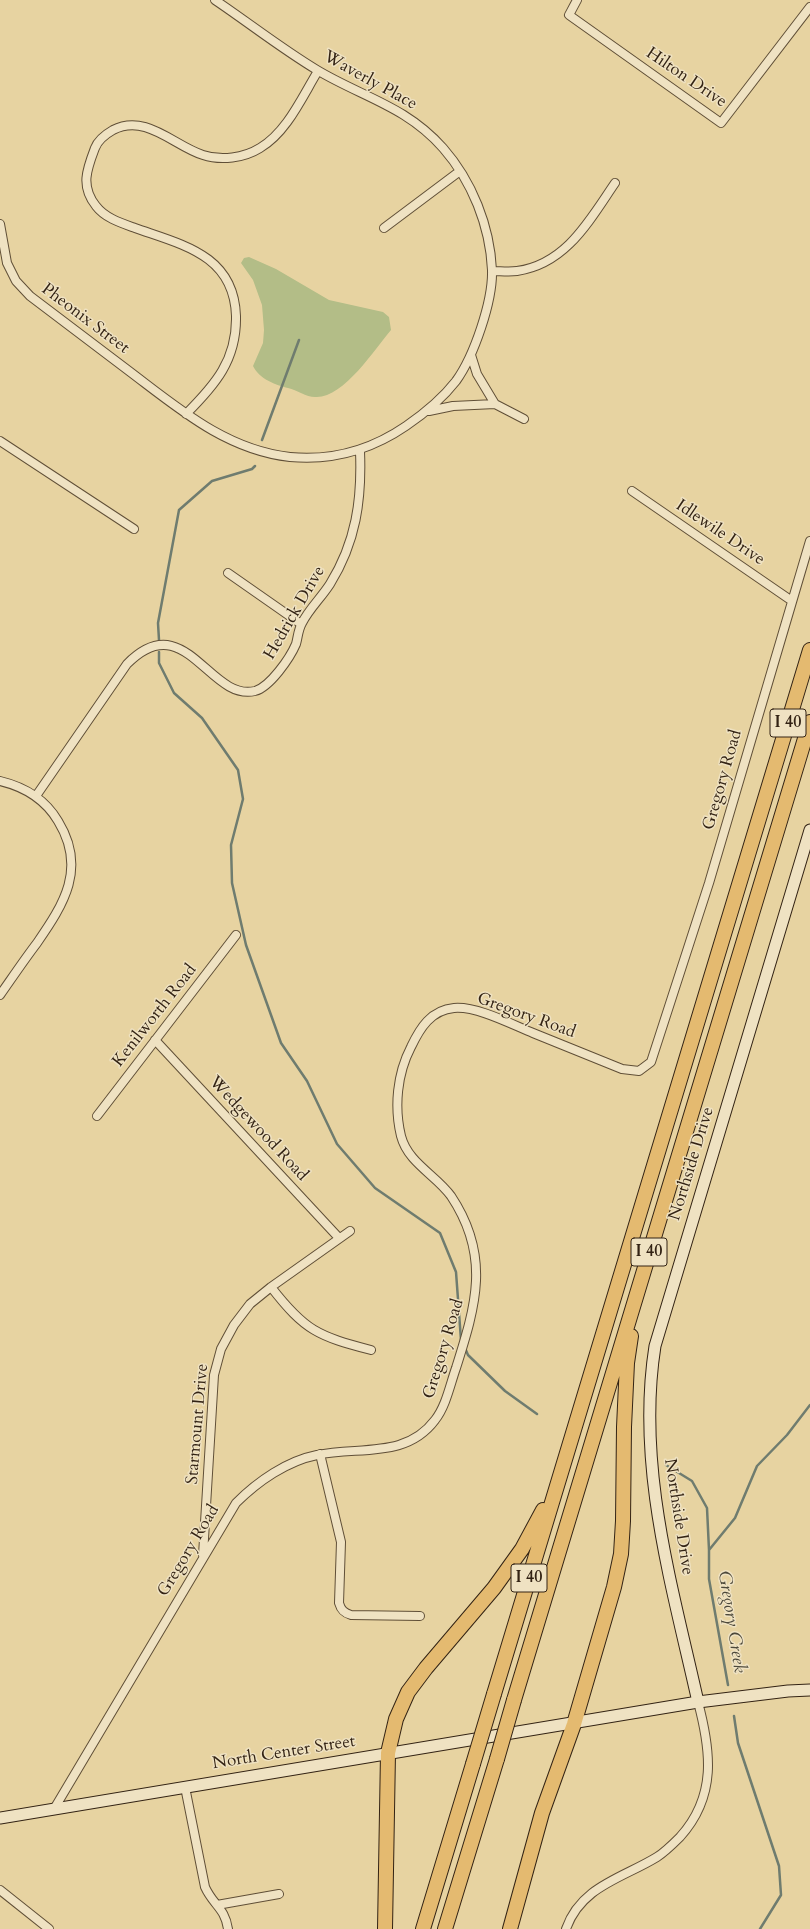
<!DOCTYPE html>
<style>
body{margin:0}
canvas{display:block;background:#e7d3a1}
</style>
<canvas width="810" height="1929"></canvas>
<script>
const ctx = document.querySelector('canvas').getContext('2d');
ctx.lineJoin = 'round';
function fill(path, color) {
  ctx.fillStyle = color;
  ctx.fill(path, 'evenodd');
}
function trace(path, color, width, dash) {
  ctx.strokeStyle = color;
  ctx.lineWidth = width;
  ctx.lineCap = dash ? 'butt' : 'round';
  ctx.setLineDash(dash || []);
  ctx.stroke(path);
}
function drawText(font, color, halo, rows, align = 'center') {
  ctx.font = font + ' Cardo,serif';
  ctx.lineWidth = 3;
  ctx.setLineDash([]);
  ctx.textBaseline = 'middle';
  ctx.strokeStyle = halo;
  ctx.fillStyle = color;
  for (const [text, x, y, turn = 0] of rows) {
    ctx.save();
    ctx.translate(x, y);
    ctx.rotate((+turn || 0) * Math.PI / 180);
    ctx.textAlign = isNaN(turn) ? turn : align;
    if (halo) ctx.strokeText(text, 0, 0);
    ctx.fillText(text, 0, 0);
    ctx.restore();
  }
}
const green = new Path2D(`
 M249,257L276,269L329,300L383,312L389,317L391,330C374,350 343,399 315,397C306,397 297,390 288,388C276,385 259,379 253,366L263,343L264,330L262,305L253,280L241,263L244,258Z`);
const stream = new Path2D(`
 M262,440L299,340
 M159,640L158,623L179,510L212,481L252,469L255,466
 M159,652V663L174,693L202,718L238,770L243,799L231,845L232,883L246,945L281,1043L307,1081L337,1144L375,1188L440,1233L456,1272L461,1340
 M465,1348L468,1355L505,1391L537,1414
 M666,1465L692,1481L707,1508L709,1550
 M728,1685L709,1579V1550L735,1518L757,1466L787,1435L810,1405
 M734,1716L738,1743L779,1866L781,1895L760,1929`);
const street = new Path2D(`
 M577,0L569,15L721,123L810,7
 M0,224L7,263L16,281L30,296C63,321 96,346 129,371C178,408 226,450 290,457C333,461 371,450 406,426C425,413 442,399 456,381C474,356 493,301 492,270C490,226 472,181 443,148C406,106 362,97 317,70C282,49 249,23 215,0
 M384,228L460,171
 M492,271C500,271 509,272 517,271C566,264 589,221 615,183
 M471,355L477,374L495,404L524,419
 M429,411L453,406L495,404
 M186,414C215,385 237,360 236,316C234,255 183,245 135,228C121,223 105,218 96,206C80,186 87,169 95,148C98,140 106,134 113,130C146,113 174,146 203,155C221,161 244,158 260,148C287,132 302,97 318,71
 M0,441L134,529
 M632,491L792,601
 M228,573L301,624
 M0,781C25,787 45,799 58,821C87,868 64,904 37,943C24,960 12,978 0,995
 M36,796L127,664C185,605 209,702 255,691C270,687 290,658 296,644C298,637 298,630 302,623C309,609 321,598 330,584C356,542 362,500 360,451
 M155,1040L339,1238
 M97,1116L236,935
 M271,1287C305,1331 318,1336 371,1350
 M320,1454L341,1542L339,1603C341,1610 344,1613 351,1615L420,1616
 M203,1555L214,1375L221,1349L234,1325L250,1304L271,1287L350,1231
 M185,1787L205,1887C213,1905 225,1908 228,1929
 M54,1809L236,1503C258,1481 287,1461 317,1455C359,1446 406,1459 435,1420C446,1406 450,1385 456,1368C476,1305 491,1256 451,1196C436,1175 408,1163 401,1136C394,1107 397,1074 411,1047C420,1028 431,1010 454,1008C477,1006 511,1024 533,1033C562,1045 592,1057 622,1069L639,1071L651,1062L709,883L810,541
 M0,1890L49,1929
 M217,1905L279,1894
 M566,1929C581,1886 623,1878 657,1857C665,1852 673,1844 680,1837C717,1796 711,1751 698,1702`);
const secondary = new Path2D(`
 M698,1702C672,1585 636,1466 655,1346L810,830
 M0,1818L698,1702L788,1691L810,1690`);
const highway = new Path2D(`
 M494,1694L810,650
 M514,1700L810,722
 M385,1929L388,1753L396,1719L408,1692L426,1668L494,1588L522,1549L543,1510
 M423,1929L473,1764
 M445,1929L497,1759
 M510,1929L542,1813L574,1724L614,1587L621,1554L623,1521L624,1427L627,1363L631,1336`);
const highwayBridge = new Path2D(`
 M497,1759L514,1700
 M473,1764L494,1694`);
const shields = [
 [788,723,36],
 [649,1252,36],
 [529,1578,36]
];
const shieldNames = [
 ["I 40",788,723],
 ["I 40",649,1252],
 ["I 40",529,1578]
];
const streetNames = [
 ["Hilton Drive",686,78,34],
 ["Waverly Place",370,81,29],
 ["Pheonix Street",85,319,37],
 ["Idlewile Drive",720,533,34],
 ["Hedrick Drive",295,613,-60],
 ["Gregory Road",723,780,-74],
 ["Kenilworth Road",155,1016,-52],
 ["Gregory Road",526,1016,20],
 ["Wedgewood Road",258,1129,47],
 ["Northside Drive",692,1164,-73],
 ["Gregory Road",444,1349,-73],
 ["Starmount Drive",198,1424,-85],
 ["Northside Drive",678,1517,81],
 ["Gregory Road",189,1551,-59],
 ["North Center Street",284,1753,-9]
];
const waterNames = [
 ["Gregory Creek",731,1622,81]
];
fill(green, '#b3bd87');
trace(stream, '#6f7c6f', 2.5);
trace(street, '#604f37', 10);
trace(secondary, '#332314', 13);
trace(highway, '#332314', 16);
trace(street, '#efe2c2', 8);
trace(secondary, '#efe2c2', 11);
trace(highway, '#e4ba70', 14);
trace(highwayBridge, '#332314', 16, []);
trace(highwayBridge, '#e4ba70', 14);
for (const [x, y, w] of shields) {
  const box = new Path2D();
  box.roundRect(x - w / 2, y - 14, w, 28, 3);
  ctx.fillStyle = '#efe2c2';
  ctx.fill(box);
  trace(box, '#332314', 1);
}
drawText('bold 16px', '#332314', null, shieldNames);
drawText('17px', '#332314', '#efe2c2', streetNames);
drawText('italic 18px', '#4c483a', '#efe2c2', waterNames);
</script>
